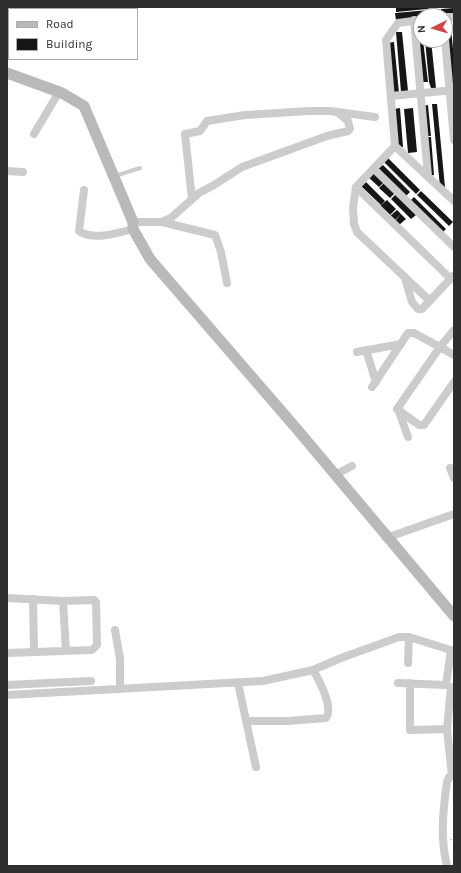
<!DOCTYPE html>
<style>
body{margin:0}
#map{position:relative;width:461px;height:873px;overflow:hidden;background:#fff;font-family:Karla,sans-serif}
canvas{display:block}
.frame{position:absolute;inset:0;border:8px solid #2f2f2f;pointer-events:none}
.legend{position:absolute;left:8px;top:8px;width:130px;height:52px;box-sizing:border-box;background:#fff;border:1px solid #acacac;margin:0;padding:5px 7px;list-style:none;font-size:12px;color:#2f2f2f}
.legend li{display:flex;align-items:center;gap:8px;height:20px}
.legend b{width:20px;border:1px solid #acacac}
.north{position:absolute;left:413px;top:8px;width:40px;height:40px;box-sizing:border-box;background:#fff;border:1px solid #acacac;border-radius:50%;rotate:265deg;font-size:11px;font-weight:700;line-height:16px;text-align:center;color:#2f2f2f}
.north::after{content:'';display:block;margin:auto;width:14px;height:18px;background:#d2454a;clip-path:polygon(50% 0,100% 100%,50% 72%,0 100%)}
</style>
<div id="map">
<canvas width="461" height="873"></canvas>
<div class="frame"></div>
<ul class="legend">
<li><b style="height:5px;background:#b9b9b9"></b>Road</li>
<li><b style="height:11px;background:#161616"></b>Building</li>
</ul>
<div class="north">N</div>
</div>
<script>
const ctx = document.querySelector('canvas').getContext('2d');
ctx.lineJoin = 'round';
function fill(path, color) {
  ctx.fillStyle = color;
  ctx.fill(path, 'evenodd');
}
function trace(path, color, width, dash) {
  ctx.strokeStyle = color;
  ctx.lineWidth = width;
  ctx.lineCap = dash ? 'butt' : 'round';
  ctx.setLineDash(dash || []);
  ctx.stroke(path);
}
const building = new Path2D(`
 M396,7H437V8L396,12Z
 M454,8V15L441,16V9Z
 M440,9V16H421L396,20L395,13Z
 M451,27L454,60V88H451L445,28Z
 M416,31H421V40H423L428,82H421Z
 M396,32H402L408,91L401,92Z
 M425,40H431L436,88H431L429,82Z
 M394,42L399,93L392,94L387,43Z
 M432,104H437L445,187H440Z
 M428,105L431,136H425L422,106Z
 M400,108L403,147H398L394,109Z
 M413,108L417,152L408,153L404,109Z
 M425,137H431L434,175L429,176Z
 M388,158L420,190L416,194L384,162Z
 M383,165L410,192L406,196L378,169Z
 M373,172L384,182L379,187L368,177Z
 M366,182L385,201L381,205L361,186Z
 M384,183L395,193L390,198L379,188Z
 M421,191L453,222L449,226L417,195Z
 M396,194L416,215L411,219L391,199Z
 M414,197L446,229L442,233L410,201Z
 M387,200L396,209L389,216L380,206Z
 M397,210L401,214L394,221L390,216Z
 M401,214L406,219L399,225L395,221Z`);
const path = new Path2D(`
 M450,840L454,838`);
const lane = new Path2D(`
 M115,176L140,168`);
const street = new Path2D(`
 M445,17H454
 M414,20L428,176
 M421,20L398,23L386,40L395,146L356,187L353,208L354,224L357,232L430,301
 M445,39L454,140
 M391,96L454,90
 M34,134L59,92
 M395,146L454,201
 M374,169L454,247
 M7,171L23,172
 M356,187L451,279
 M84,190L79,231C93,241 118,233 133,229
 M192,199L185,134L200,131L207,121L245,115L309,111H330L375,117
 M133,222H162L172,217L199,193L214,185L242,167L327,136L348,131L350,129L348,121L337,112
 M162,222L215,235L221,252L227,283
 M405,278L412,302L418,309H422L453,276
 M454,330L440,347L454,355
 M366,350L376,382
 M357,352L401,344
 M372,387L408,333H414L440,347L397,409
 M397,409L419,425H424L454,382
 M398,409L408,437
 M450,468L454,478
 M335,475L352,466
 M386,538L454,514
 M7,598L63,601L94,600L96,602L97,645L92,650L7,653
 M33,599L34,651
 M63,601L66,651
 M115,630L120,659V689
 M408,663L409,637
 M238,683L256,767
 M398,683L446,685L451,650
 M410,683V730L447,729
 M7,685L91,681
 M451,687L447,729L452,776
 M7,695L263,681L313,670L341,658L399,637H409L454,651
 M247,721H288L326,718C334,708 319,680 313,670
 M447,866C440,838 443,810 447,782L449,777L454,776`);
const secondary = new Path2D(`
 M7,73L62,93L84,106L133,222V229L150,259L296,428L454,616`);
fill(building, '#161616');
trace(path, '#ccc', 1.5, [2, 2]);
trace(lane, '#ccc', 4);
trace(street, '#ccc', 8);
trace(secondary, '#b9b9b9', 11);
</script>
